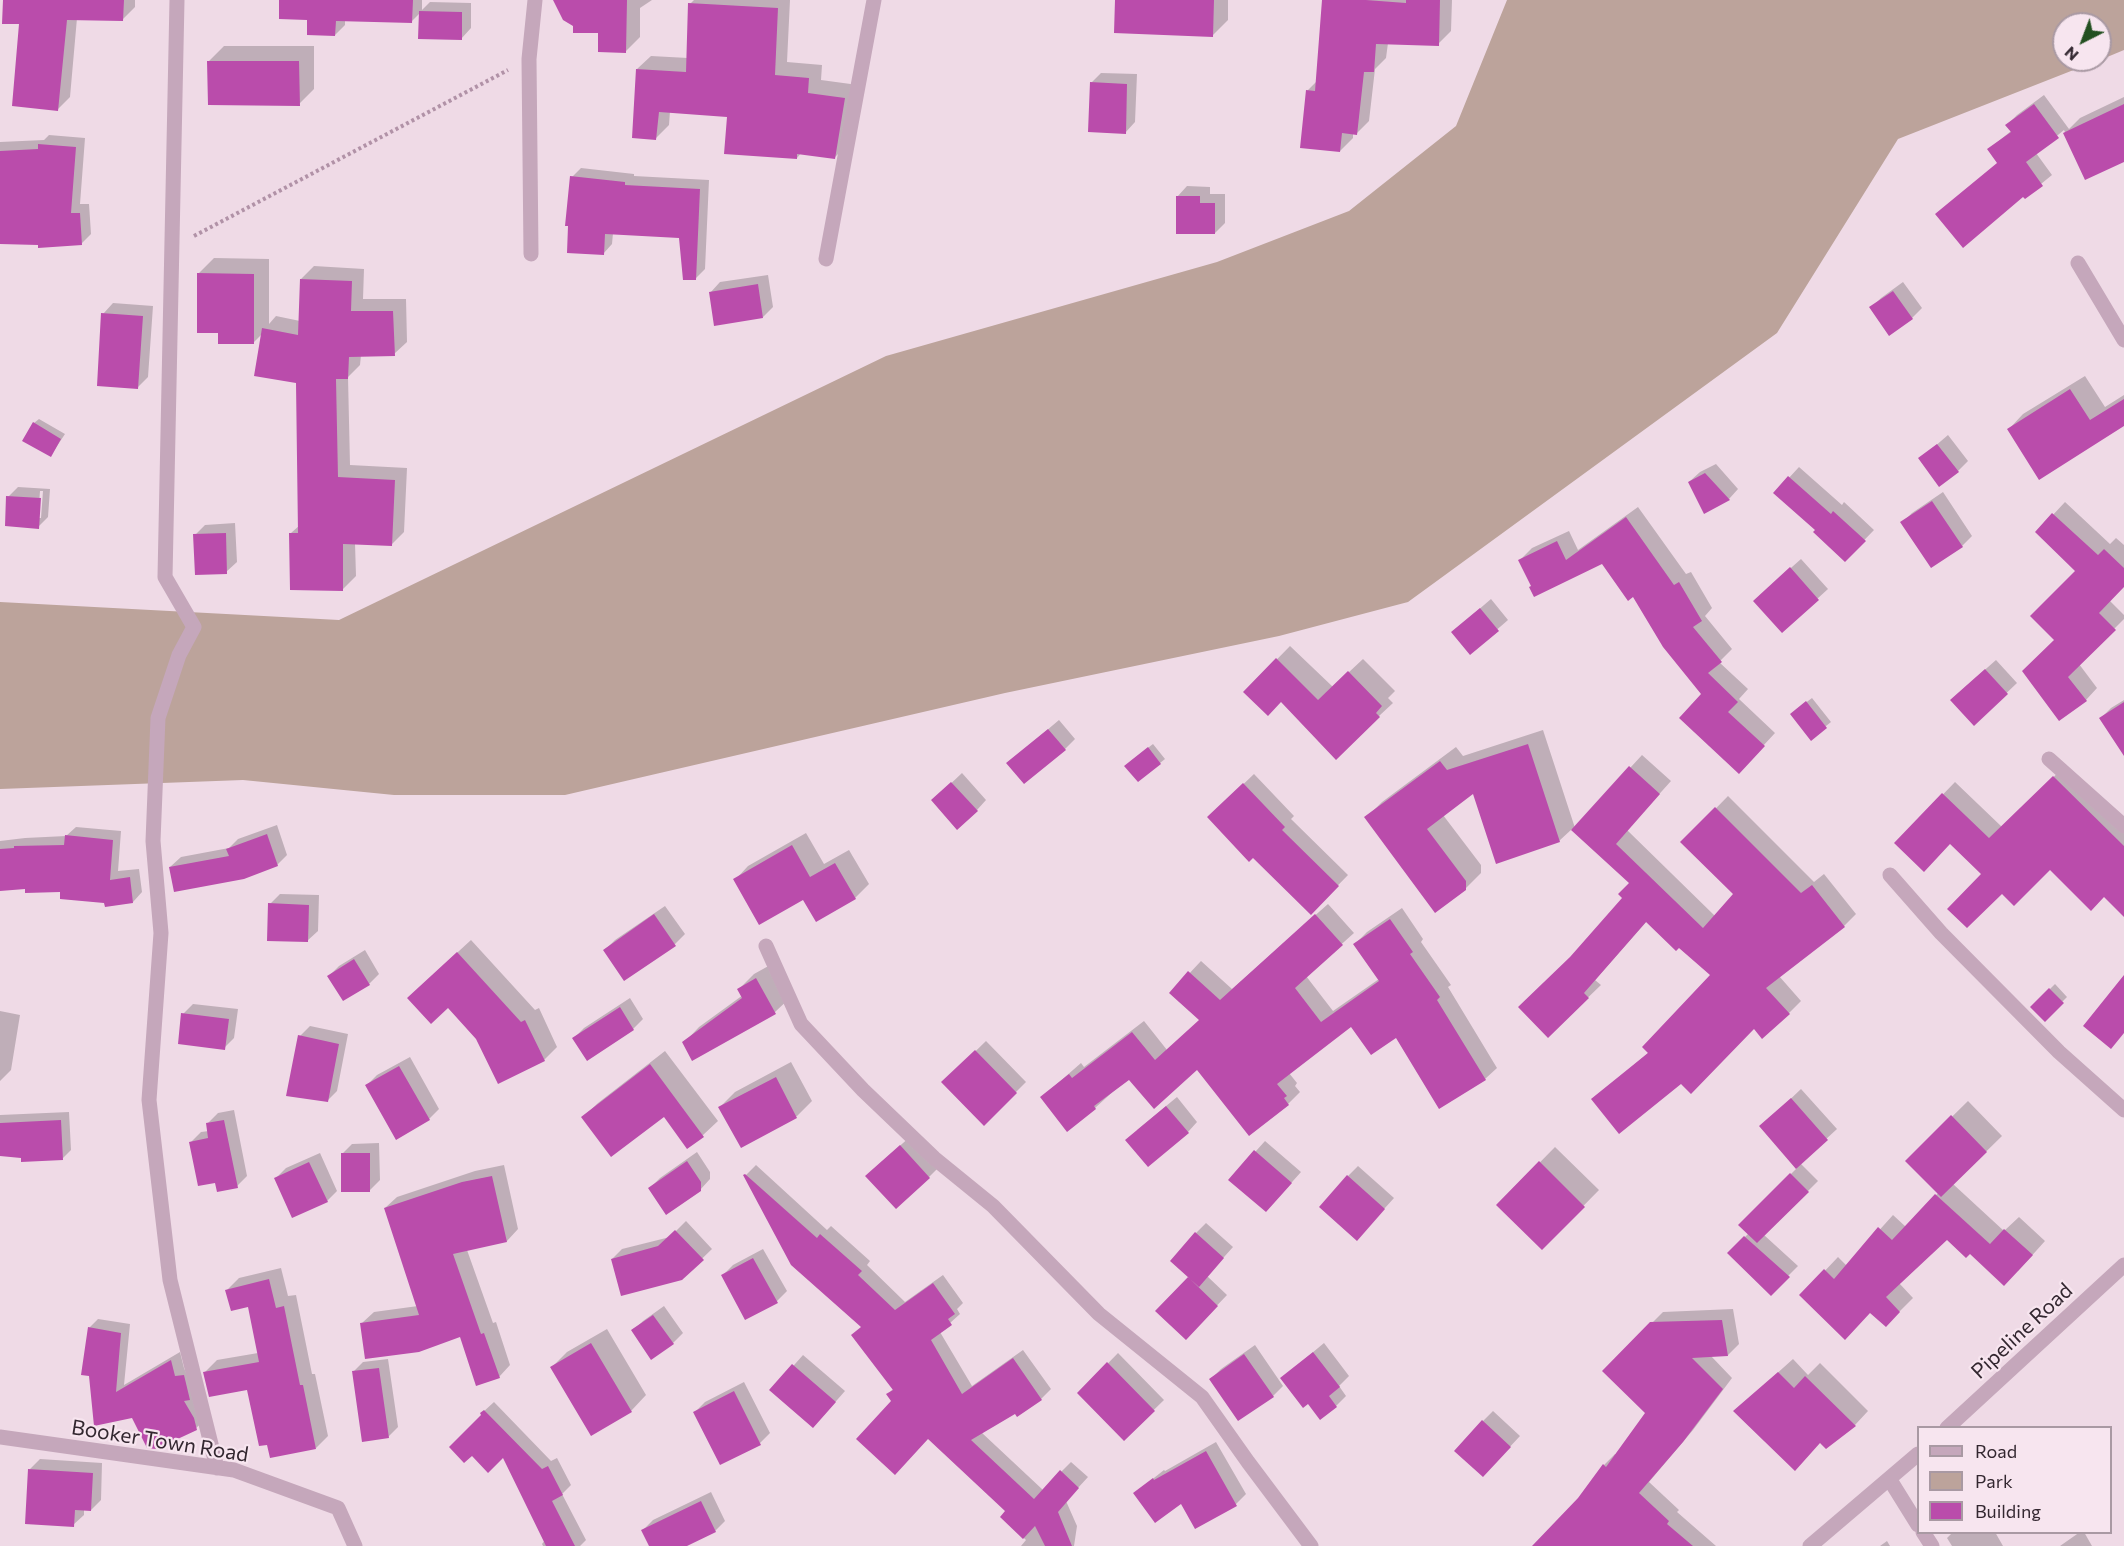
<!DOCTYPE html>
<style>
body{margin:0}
#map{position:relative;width:2124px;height:1546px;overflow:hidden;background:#efdae6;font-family:Commissioner,sans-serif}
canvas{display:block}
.legend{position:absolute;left:1917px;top:1426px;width:195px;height:108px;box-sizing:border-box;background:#f7e5ef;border:2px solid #a999a3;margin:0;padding:8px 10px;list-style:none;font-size:18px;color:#332730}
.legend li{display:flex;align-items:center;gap:12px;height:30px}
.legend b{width:30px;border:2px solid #a999a3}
.north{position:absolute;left:2052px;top:12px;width:60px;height:60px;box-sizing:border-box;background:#f7e5ef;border:2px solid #a999a3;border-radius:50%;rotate:222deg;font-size:16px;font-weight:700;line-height:24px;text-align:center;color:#332730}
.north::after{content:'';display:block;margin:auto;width:21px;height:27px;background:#235021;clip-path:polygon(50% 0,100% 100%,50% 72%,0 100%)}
</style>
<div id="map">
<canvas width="2124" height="1546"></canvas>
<ul class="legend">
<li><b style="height:8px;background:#c5a7bb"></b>Road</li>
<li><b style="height:16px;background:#bca39b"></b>Park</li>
<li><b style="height:16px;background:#ba4cab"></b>Building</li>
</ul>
<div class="north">N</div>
</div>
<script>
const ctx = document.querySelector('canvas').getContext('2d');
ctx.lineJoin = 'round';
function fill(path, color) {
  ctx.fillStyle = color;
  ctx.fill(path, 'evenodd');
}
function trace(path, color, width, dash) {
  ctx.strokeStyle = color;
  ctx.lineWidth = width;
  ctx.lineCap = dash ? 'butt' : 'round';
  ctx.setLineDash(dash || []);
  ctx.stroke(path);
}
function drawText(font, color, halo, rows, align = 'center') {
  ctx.font = font + ' Commissioner,sans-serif';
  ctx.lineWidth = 4.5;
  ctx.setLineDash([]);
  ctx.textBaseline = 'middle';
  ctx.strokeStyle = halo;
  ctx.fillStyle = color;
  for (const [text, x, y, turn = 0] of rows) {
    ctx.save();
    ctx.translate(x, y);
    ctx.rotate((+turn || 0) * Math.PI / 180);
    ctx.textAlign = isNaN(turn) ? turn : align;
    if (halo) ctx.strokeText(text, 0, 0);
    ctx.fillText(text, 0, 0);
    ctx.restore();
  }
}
const green = new Path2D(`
 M1507,0H2124V50L2100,60V24H2064V60H2099L1898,139L1777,333L1408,602L1279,636L1005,693L565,795H394L243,780L0,789V602L339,620L886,356L1217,262L1349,211L1456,126Z`);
const shadow = new Path2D(`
 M4,0H135V7L123,19L77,18L70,97L58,109L21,23Z
 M309,0H422V10L430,2L471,3V28L461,39L420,13L412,21L345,19V25L335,35Z
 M562,0H652L640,8V37L626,51L600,32L575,25Z
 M694,0H790L787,62L822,65L821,80L858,85L848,144L834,158L801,153L797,158L728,115L670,111L669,125L656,138L637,69L651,56L688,58L690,4Z
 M1117,0H1228V20L1212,36Z
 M1323,0H1452L1451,31L1438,44L1388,43L1386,58L1375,69L1369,121L1356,134L1353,133V138L1340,151L1307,91L1317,81Z
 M224,46H314V89L299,104L209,61Z
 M1101,73L1137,74L1135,122L1125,133L1091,83Z
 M2044,95L2069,129L2080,118L2124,97V160L2086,178L2064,130L2036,153L2052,175L2025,197L1989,149L2011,131L2007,125L2017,115Z
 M49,135L85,138L80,204H89L91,234L81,244L0,243V142L44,140Z
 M581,168L634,174V176L709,180L705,269L695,279L680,237L613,233L612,244L603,254L572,177Z
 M1187,186L1210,187V194H1225V223L1215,233L1177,197Z
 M214,258L269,259V324L276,316L300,321L301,279L314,266L364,269L363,299H406L407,342L394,354L361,355L360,365L348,377L350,465L407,468L404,532L391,545L355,543L356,576L343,589L291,533L300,525L298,382L263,333L253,343L219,331L199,273Z
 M768,275L773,307L763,317L710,293L720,282Z
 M1903,282L1922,308L1912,318L1871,308L1881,298Z
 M113,303L153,306L148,377L138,387L103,314Z
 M2085,376L2105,407L2124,395V424L2009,429L2023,414Z
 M39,419L65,434L51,455L34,423Z
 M1948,435L1968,461L1958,471L1920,459Z
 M1716,464L1738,489L1729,499L1689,482L1700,472Z
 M1799,467L1842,505L1844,502L1874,530L1845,560L1817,530L1775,493Z
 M18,487L50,489L48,517L38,527L8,497ZM40,491H43L41,518H38Z
 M1943,492L1972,536L1962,546L1902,523L1912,513Z
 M2065,502L2110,544L2116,538L2124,545V585L2109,600L2124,615V619L2079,664L2097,688L2086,700L2060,719L2056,639L2077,571L2037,532Z
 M1638,507L1686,574L1691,572L1712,608L1705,616L1732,649L1719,662L1748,689L1739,699L1775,733L1750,760L1634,595L1602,563L1520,560L1532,548L1569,531L1578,550Z
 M235,523L237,562L226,572L195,535L205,525Z
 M1801,559L1828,589L1782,631L1765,591Z
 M1491,599L1508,620L1470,653L1463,623Z
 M1290,646L1333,687L1363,659L1395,691L1388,698L1393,703L1379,716L1281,701L1245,692Z
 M1996,660L2017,683L1974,724L1962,690Z
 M1812,698L1831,722L1811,738L1796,710Z
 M2124,700V737L2101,718L2111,708Z
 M1059,720L1075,739L1065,749L1008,763Z
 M1543,730L1575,828L1642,755L1671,781L1627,830L1715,916L1735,894L1683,842L1728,796L1814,882L1824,874L1856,914L1844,926L1779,976L1801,1001L1789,1013L1754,1027L1681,1083L1593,1100L1649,1052L1712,975L1647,921L1595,980L1601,985L1548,1036L1574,955L1624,898L1631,882L1572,829L1559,841L1474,792L1443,815L1481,865V873L1465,889L1366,818L1382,802L1456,747L1463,756Z
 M1153,744L1165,759L1160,763L1131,761Z
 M2066,765L2124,823V915L2105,895L2050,868L1983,874L1951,843H1896L1955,782L2002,827Z
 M962,773L986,800L977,810L943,791Z
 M1254,774L1294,816L1291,819L1348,875L1311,913L1253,856L1209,817Z
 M277,825L287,855L277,865L170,867L181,857L229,848L238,839Z
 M76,827L121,831L118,871L139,869L142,892L133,902H106L62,891L27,888L0,889V841L25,838L66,836Z
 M806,833L824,864L849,850L869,884L855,898H804L735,880L748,866Z
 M280,894L319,895L318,931L307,941L270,904Z
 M1328,904L1354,933L1306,976L1333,1011L1379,979L1355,944L1367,932L1402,908L1423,939L1421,942L1451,985L1448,987L1497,1068L1485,1079L1396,1036L1352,1025L1289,1073L1297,1083L1295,1086L1300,1092L1288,1104L1249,1134L1197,1067L1129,1077L1095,1108L1042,1097L1081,1063L1084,1067L1144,1021L1167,1050L1201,1020L1171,993L1201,961L1232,989Z
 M665,906L685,934L675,944L605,950L615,940Z
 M471,940L535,1010L539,1008L557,1047L544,1060L448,1006L422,985Z
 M365,950L379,974L369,984L329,976L339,966Z
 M772,964L791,997L775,1012L693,1059L684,1043L699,1027L743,995L739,989L754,974Z
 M2055,984L2067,997L2045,1019L2032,1007Z
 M630,998L643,1019L633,1029L587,1059L574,1038L584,1028Z
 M193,1004L238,1009L234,1038L224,1048L183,1014Z
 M0,1011L20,1015L11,1070L0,1081Z
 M310,1026L348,1034L337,1091L327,1101L300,1036Z
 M986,1041L1026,1082L984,1124L944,1082Z
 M665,1051L718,1121L703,1135L687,1147L665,1115L583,1117L598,1103Z
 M410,1057L439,1109L429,1119L367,1085L377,1075Z
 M791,1062L812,1101L797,1116L742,1146L720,1107L735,1092Z
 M1801,1089L1837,1129L1800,1163L1818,1181L1764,1235L1798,1266L1771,1293L1729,1253L1749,1233L1740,1225L1797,1168L1761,1127Z
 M1177,1097L1197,1122L1188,1132L1137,1130Z
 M1968,1101L2002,1136L1953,1184L2004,1231L2019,1217L2045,1241L2018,1271L1970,1252L1947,1238L1899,1283L1913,1298L1886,1325L1871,1311L1802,1295L1838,1257L1847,1266L1893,1215L1906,1227L1939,1192L1907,1161Z
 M234,1110L247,1176L237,1186L217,1181L191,1142L201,1132L209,1131L208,1123L218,1113Z
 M69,1112L71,1150L63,1158L0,1155V1115Z
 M911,1136L939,1167L929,1177L877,1166Z
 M1265,1141L1301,1172L1276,1200L1230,1180Z
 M379,1143L380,1180L370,1190L342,1154L352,1144Z
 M1555,1147L1599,1190L1542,1248L1498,1205Z
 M697,1152L710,1172V1179L700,1190L650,1188L660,1178Z
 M320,1153L337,1191L327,1201L276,1178L286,1168Z
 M504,1165L518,1229L507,1241L467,1250L493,1323L496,1322L510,1365L499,1377L461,1335L362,1323L374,1312L418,1306L385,1208L397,1197L475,1171Z
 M756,1165L827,1230L831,1226L870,1261L867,1265L905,1302L943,1275L963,1303L957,1309L960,1314L940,1332L972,1386L1023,1350L1051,1389L1041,1399L1018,1415L1015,1412L981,1432L1043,1490L1071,1462L1088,1477L1066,1501L1077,1526L1074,1546H1021L1026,1540L1002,1517L1007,1511L893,1401L888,1394L894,1388L862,1326L745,1176Z
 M1358,1166L1394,1198L1366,1229L1348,1176Z
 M686,1221L712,1249L681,1279L612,1259L622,1249L670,1237Z
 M1206,1223L1233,1247L1207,1276L1227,1295L1186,1338L1190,1277L1196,1233Z
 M763,1249L787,1291L777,1301L746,1318L723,1275L733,1265Z
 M281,1268L288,1296L296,1295L312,1374H315L328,1436L316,1448L249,1388L205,1372L217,1360L258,1353L249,1305L227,1290L239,1278Z
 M664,1306L683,1333L673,1343L633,1331L643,1321Z
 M1733,1309L1739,1344L1728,1355L1711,1356L1732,1378L1693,1430L1649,1482L1679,1510L1677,1512L1716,1546H1548L1579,1499L1604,1465L1615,1454L1617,1455L1647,1413L1604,1371L1663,1312Z
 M98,1319L130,1324L124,1385L180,1352L184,1368L206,1419L196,1428L133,1417L95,1424L89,1328Z
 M607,1329L646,1395L631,1411L591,1434L552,1367L567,1352Z
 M1324,1343L1349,1376L1339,1386L1346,1396L1336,1406L1308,1402L1282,1378Z
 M1255,1345L1283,1386L1273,1396L1211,1379L1221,1369Z
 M1118,1353L1164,1400L1124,1439L1079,1393Z
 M803,1355L845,1391L823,1416L772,1390Z
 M388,1359L398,1427L388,1437L353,1372L363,1362Z
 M1793,1359L1808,1375L1820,1363L1868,1411L1855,1425L1821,1441L1735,1411Z
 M744,1382L770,1433L760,1443L695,1412L705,1402Z
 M494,1402L551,1461L557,1458L571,1485L562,1494L586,1540L580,1546H543L542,1544L545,1540L482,1413Z
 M1493,1411L1520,1436L1493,1465L1483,1421Z
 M1216,1442L1246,1494L1236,1504L1195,1527L1181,1502L1135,1493L1164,1470L1165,1471Z
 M40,1459L102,1463L101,1500L91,1510L84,1509V1515L73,1525L30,1469Z
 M711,1492L725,1521L715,1531L683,1546H651L643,1530L653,1520Z
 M1953,1532H1995L2003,1546H1952L1947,1538Z
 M2080,1532H2084L2092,1546H2060Z
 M1887,1541L1890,1546H1880Z`);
const building = new Path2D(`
 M3,0H124L123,21L67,20L58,111L12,106L19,24H2Z
 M279,0H413L412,23L336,21L335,36L307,35V20L279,19Z
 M553,0H627L626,53L598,52V33H573V26L563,20Z
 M1115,0H1214L1213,37L1114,33Z
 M1322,0H1366L1406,3V0H1440L1439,46L1376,44L1374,72H1364L1357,135L1342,133L1340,152L1300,148L1306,90L1315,91Z
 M688,3L778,8L775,75L809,78L808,93L845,98L835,159L797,154V159L724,154L727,117L659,112L656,140L632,138L636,69L686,72Z
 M419,11L462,12V40L418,39Z
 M207,61H299L300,106L208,105Z
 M1090,82L1127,84L1126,134L1088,132Z
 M2034,104L2059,138L2026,162L2043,186L2025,199L2023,197L1963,248L1935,214L1997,163L1987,149L2011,132L2005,125Z
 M2124,104V162L2085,180L2063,133Z
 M38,144L76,147L71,213H80L82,245L38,248V245L0,244V151L38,149Z
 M570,176L625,182V185L700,189L696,280H683L679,238L605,234L604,255L567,253L568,226H565Z
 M1176,196H1200V203H1215V234H1176Z
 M197,273L254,274V344H218V333H197Z
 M300,279L352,281L351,311H393L395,356L349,357L348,379H336L338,477L395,480L392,546L343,544V591L290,590L289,533H298L296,383L254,376L262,328L298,335Z
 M758,284L763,318L714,326L709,292Z
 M1893,291L1913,319L1889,336L1869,307Z
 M101,313L143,316L138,389L97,386Z
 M2070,389L2090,420L2124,399V426L2039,480L2007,429Z
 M33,422L61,439L51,457L22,441Z
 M1937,444L1959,472L1939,487L1918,458Z
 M1705,473L1730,500L1704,514L1688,482Z
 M1788,476L1831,514L1833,511L1866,541L1845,562L1813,532L1815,530L1773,493Z
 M6,496L41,498L39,529L5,526Z
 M1932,501L1963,547L1931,568L1900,522Z
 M2052,513L2098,555L2104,549L2124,568V587L2099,613L2116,630L2068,677L2087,701L2059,721L2022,671L2054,640L2030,616L2075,571L2035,532Z
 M1626,517L1674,585L1679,582L1702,621L1693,627L1722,662L1708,673L1738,702L1728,712L1765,746L1739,774L1679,718L1701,694L1663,647L1633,597L1628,601L1602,564L1534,597L1529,587L1531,586L1518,560L1557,541L1566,560Z
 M226,533L227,574L195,575L193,534Z
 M1790,567L1819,600L1782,633L1753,601Z
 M1480,608L1499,631L1470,655L1451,632Z
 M1276,658L1318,700L1348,671L1382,706L1376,713L1380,717L1336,760L1281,702L1268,716L1243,692Z
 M1985,669L2008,694L1974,726L1950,700Z
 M1806,701L1827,728L1811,741L1790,714Z
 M2124,702V756L2099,718Z
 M1048,729L1066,750L1024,784L1006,763Z
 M1528,744L1560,842L1496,864L1473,794L1427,829L1466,881V890L1435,913L1364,817L1440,761L1447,770Z
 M1148,747L1161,764L1138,782L1124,766Z
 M1629,766L1660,794L1616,844L1703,928L1733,894L1680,842L1715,807L1801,893L1812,885L1845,927L1766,988L1790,1014L1762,1039L1754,1029L1691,1094L1681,1084L1619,1134L1591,1099L1648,1053L1642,1047L1710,975L1679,948L1676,951L1646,922L1584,993L1589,998L1548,1038L1518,1007L1570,957L1622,898L1618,894L1629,883L1571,830Z
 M2053,776L2124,846V917L2104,897L2091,911L2050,870L2014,906L2002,894L1967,928L1947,909L1981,874L1950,844L1924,872L1894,843L1942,793L1989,838Z
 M951,782L978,811L957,830L931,800Z
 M1243,783L1285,827L1282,830L1339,886L1311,915L1253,858L1249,862L1207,817Z
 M267,834L278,866L244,879L174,892L169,867L229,856L226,849Z
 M65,835L113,840L110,880L130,877L133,903L105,907L104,903L60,899V892L25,893V889L0,891V849L14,848V846L64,845Z
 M792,845L810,877L835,863L856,899L816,922L803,900L759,925L733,879Z
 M268,903L309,905L308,942L267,941Z
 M654,914L676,946L624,981L603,950Z
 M1315,914L1343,945L1295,988L1321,1022L1379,981L1353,944L1390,919L1413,952L1410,954L1440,997L1437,1000L1486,1080L1439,1109L1396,1038L1371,1055L1351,1027L1277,1084L1287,1096L1284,1098L1289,1105L1249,1136L1197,1070L1154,1109L1129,1080L1094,1106L1096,1109L1067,1132L1040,1097L1069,1074L1072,1078L1132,1032L1155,1060L1199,1020L1169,993L1188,971L1220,1000Z
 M457,952L521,1022L525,1020L545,1061L498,1084L476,1039L448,1008L431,1024L407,998Z
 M354,959L370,985L343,1001L327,976Z
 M2124,975V1033L2111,1049L2083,1026Z
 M756,978L776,1014L692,1061L682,1042L742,998L737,989Z
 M2049,988L2064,1003L2045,1022L2030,1007Z
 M620,1007L634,1030L587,1061L572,1038Z
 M181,1013L229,1019L225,1050L178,1044Z
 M298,1035L339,1044L328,1102L286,1096Z
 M975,1050L1017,1093L984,1126L941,1082Z
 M650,1064L704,1137L687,1149L664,1117L611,1157L581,1117Z
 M399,1066L430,1120L396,1140L365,1085Z
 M776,1077L797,1118L741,1148L718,1107Z
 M1791,1098L1828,1140L1796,1169L1759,1126Z
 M1166,1106L1189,1133L1148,1167L1125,1140Z
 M1951,1115L1987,1152L1941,1197L1905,1161Z
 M61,1120L63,1160L21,1162V1158L0,1156V1123Z
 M224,1120L238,1188L217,1192L215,1183L198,1186L189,1142L208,1138L206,1123Z
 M900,1145L930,1178L896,1209L865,1176Z
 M1254,1150L1292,1183L1266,1212L1228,1180Z
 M341,1153H370V1192H341Z
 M687,1161L701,1182V1191L666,1215L648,1188Z
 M1539,1161L1585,1207L1542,1250L1496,1205Z
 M309,1162L328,1202L292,1218L274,1178Z
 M1790,1173L1809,1192L1757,1243L1738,1225Z
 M745,1174L817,1238L820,1234L862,1271L858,1275L895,1310L933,1283L955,1314L948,1319L952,1325L931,1340L962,1394L1013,1358L1042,1400L1017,1417L1015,1414L971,1440L1034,1499L1060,1470L1079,1488L1058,1512L1072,1546H1045L1035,1526L1023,1539L1000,1517L1005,1511L928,1439L895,1475L856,1439L891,1401L886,1394L893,1390L851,1335L861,1327L791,1265L743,1175Z
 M1347,1175L1385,1209L1357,1241L1319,1207Z
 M492,1176L507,1242L453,1254L481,1334L484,1333L500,1378L476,1386L460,1337L419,1352L365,1359L360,1323L419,1315L384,1208L462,1182Z
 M1935,1194L1990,1244L2004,1229L2033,1255L2004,1286L1970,1254L1966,1258L1947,1240L1886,1297L1900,1312L1886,1327L1870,1313L1845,1340L1799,1295L1824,1269L1834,1279L1878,1227L1892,1240Z
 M675,1230L704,1260L682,1280L621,1296L611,1259L658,1246Z
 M1195,1232L1224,1258L1199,1287L1170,1261Z
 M1744,1236L1790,1277L1771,1296L1727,1253Z
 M753,1258L778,1303L745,1320L721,1275Z
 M1188,1277L1218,1306L1186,1340L1155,1311Z
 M269,1279L276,1308L284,1306L300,1385H303L316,1449L270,1458L267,1445L259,1446L247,1390L209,1397L203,1372L259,1362L248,1307L231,1311L225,1290Z
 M653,1315L674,1344L651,1360L631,1330Z
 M1722,1320L1728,1356L1692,1358L1723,1389L1683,1442L1639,1493L1669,1521L1667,1524L1693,1546H1532L1578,1498L1603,1464L1606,1467L1645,1413L1602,1371L1650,1322Z
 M88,1327L121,1333L116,1392L171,1360L175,1376L184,1375L190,1400L184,1401L194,1418L197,1430L156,1449L147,1448L132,1418L94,1426L89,1376L81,1375Z
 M591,1343L632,1412L591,1436L550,1367Z
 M1313,1352L1340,1387L1329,1396L1337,1407L1320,1420L1308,1404L1303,1408L1280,1378Z
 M1244,1354L1274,1397L1238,1421L1209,1379Z
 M1107,1362L1155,1411L1124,1441L1077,1393Z
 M792,1364L836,1402L813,1428L769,1390Z
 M379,1368L389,1438L362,1442L352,1371Z
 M1778,1372L1794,1388L1805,1376L1856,1426L1826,1449L1820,1443L1795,1471L1733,1411Z
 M734,1391L761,1445L720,1465L693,1412Z
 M484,1410L542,1469L548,1466L563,1495L552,1501L575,1546H546L503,1458L488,1473L472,1456L464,1463L449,1447L481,1415L480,1413Z
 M1482,1420L1511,1447L1483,1477L1454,1451Z
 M1206,1451L1237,1506L1195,1529L1181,1504L1155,1523L1133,1493L1153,1478L1154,1480Z
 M28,1469L93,1473L91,1511L75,1510L74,1527L25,1524Z
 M701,1501L716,1532L687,1546H649L641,1530Z`);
const path = new Path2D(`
 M194,236L508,70`);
const minor = new Path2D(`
 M177,0L165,577L194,627L179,655L158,718L153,841L161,933L149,1100L170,1280L217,1468
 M531,254L529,59L535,0
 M826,259L874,0
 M2078,263L2124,340
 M2049,759L2124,826
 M1890,875L1941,933L2059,1052L2124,1110
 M766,946L801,1024L863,1090L934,1158L993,1206L1099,1314L1202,1397L1248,1462L1311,1546
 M0,1437L234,1470L338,1508L355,1546
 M1890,1480L1918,1525
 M1923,1532L1932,1546`);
const tertiary = new Path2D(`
 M1947,1428L2124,1265
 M1810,1546L1918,1454`);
const streetNames = [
 ["Pipeline Road",2022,1331,-43],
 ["Booker Town Road",160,1441,9]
];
fill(green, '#bca39b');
fill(shadow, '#0003');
fill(building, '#ba4cab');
trace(path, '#b192a7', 4, [3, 3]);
trace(minor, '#c5a7bb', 15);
trace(tertiary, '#c5a7bb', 15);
drawText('21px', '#332730', '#f7e5ef', streetNames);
</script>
